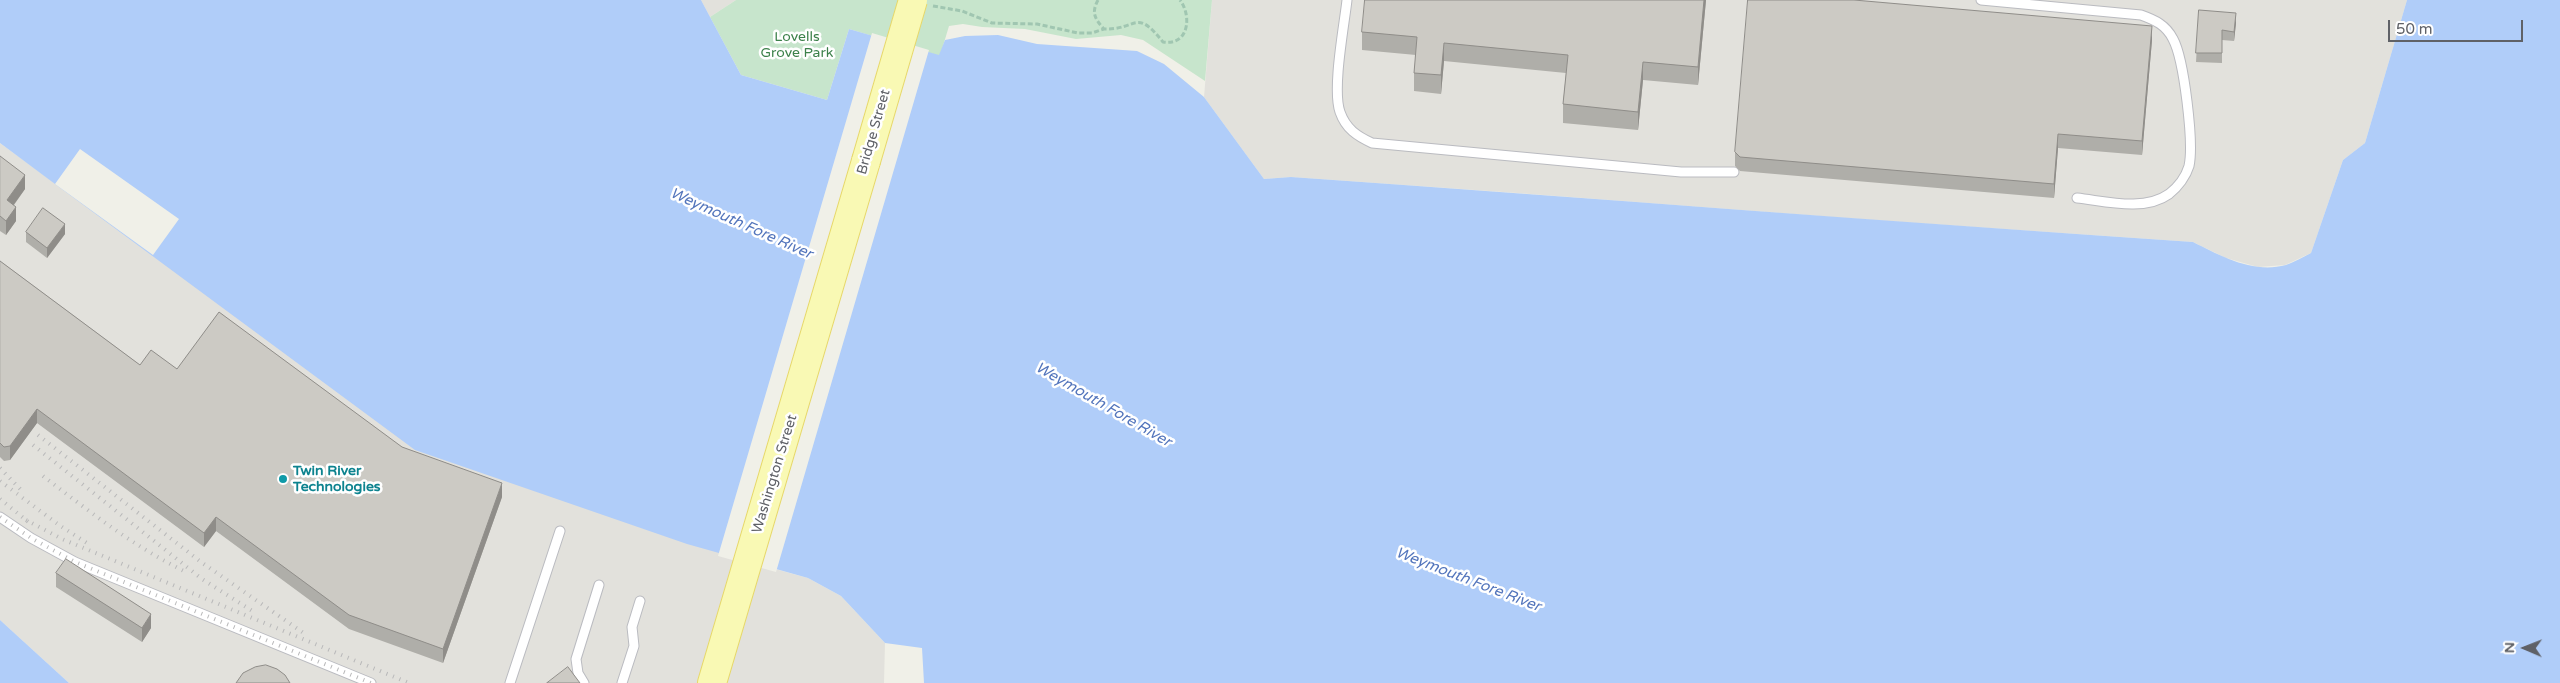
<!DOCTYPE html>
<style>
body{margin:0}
#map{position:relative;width:2560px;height:683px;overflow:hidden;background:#f0f0e8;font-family:"Varela Round",sans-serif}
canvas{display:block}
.north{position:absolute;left:2500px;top:623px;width:50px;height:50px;-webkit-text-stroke:4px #fff;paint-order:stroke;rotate:271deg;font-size:14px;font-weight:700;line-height:20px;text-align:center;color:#5f6167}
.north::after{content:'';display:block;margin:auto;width:18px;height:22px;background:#5f6167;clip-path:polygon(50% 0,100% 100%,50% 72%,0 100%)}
.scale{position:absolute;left:2388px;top:20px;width:135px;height:22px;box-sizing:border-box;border:2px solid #5f6167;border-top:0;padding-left:6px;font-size:15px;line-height:18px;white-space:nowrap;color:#5f6167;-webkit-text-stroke:4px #fff;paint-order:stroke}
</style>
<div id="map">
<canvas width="2560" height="683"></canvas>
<div class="north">N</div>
<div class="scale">50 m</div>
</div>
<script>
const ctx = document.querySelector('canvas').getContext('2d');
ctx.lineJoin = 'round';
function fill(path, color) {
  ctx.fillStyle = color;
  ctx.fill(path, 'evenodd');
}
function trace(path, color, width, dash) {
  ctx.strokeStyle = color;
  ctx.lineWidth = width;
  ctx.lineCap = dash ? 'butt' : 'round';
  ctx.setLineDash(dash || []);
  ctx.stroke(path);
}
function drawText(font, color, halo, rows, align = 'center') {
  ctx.font = font + ' "Varela Round",sans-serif';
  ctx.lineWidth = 5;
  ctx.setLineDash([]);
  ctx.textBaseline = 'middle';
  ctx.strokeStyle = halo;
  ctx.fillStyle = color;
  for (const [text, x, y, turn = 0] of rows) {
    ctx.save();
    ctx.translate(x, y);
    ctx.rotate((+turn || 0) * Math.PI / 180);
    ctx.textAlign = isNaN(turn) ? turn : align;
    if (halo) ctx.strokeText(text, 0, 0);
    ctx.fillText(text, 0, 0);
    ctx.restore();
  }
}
const industrial = new Path2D(`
 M701,0H736L710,17Z
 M1212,0H2407L2365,143L2343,160L2311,253L2285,265L2258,267L2226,258L2193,242L1872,220L1517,193L1291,177L1264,179L1204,97Z
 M0,143L153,255L735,558L808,578L841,596L885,643L884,683H69L0,620Z`);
const green = new Path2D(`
 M736,0H1212L1205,81L1143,40L1121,35L1076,39L1025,29L982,27L963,24L949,26L940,56L849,29L827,100L741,75L710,17Z`);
const water = new Path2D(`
 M0,0H701L741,75L827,100L849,29L939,55L945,40L965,36L998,35L1037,44L1137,51L1164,64L1204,97L1264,179L1291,177C1592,198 1892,222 2193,242C2221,256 2253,274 2286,265C2294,262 2303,257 2311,253L2343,160L2365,143L2407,0H2560V683H924L922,648L885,643L841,596L808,578L687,544L415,450L55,184L0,143Z
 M0,620L69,683H0Z`);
const pier = new Path2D(`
 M872,33L929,50L776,572L718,556Z
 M80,149L179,219L153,255L55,184Z`);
const path = new Path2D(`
 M1098,0C1091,13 1095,19 1104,29C1138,30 1135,7 1163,42C1189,46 1192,16 1180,0
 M933,6L962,11L992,23L1037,24L1078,33H1092L1104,29`);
const lane = new Path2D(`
 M1347,0C1344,27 1332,89 1340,112C1346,129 1357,136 1372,143L1681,172H1734
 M1981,0L2141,15C2155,20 2166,25 2173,39C2184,59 2194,143 2189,166C2186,176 2178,187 2169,194C2144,212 2105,201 2077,198
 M0,517L31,538L75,562L371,683
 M510,683L560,531
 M584,683L578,673L576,659L599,585
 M622,683L634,646L632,627L640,601`);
const primary = new Path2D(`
 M712,683L866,161`);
const rail = new Path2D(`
 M38,435L201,562L305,634
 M33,445L202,579L254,612
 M0,468L24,493
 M43,476C89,511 134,547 186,572
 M0,481L59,525L90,545
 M0,499L31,524
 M0,517L31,538L75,562L371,683
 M26,520L62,539L409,683`);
const primaryBridge = new Path2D(`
 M866,161L913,0`);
const wall = new Path2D(`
 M1706,0L1698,85L1643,80L1638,130L1563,123V104L1566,73L1444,61L1441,94L1414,91V73L1416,55L1362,50V32Z
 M2199,10L2236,23L2234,41L2222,40V63L2196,62Z
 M2152,40L2142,155L2058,148L2054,198L1740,171L1735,166V152Z
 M0,156L25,189L14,205L16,221L6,235L0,231Z
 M26,232L65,234L47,258L26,242Z
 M0,261L140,365L177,369L402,447L502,497L443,663L349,629L216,531L204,547L37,423L10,460L4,461L0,457Z
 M56,573L151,628L142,642L56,587Z`);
const shadedWall = new Path2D(`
 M1704,0H1706L1698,85V67Z
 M2236,13V23L2234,41V32Z
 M2152,26V40L2142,155V141Z
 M1444,43V61L1441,94V75Z
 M1643,62V80L1638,130V112Z
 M2058,134V148L2054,198V184Z
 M25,175V189L7,214V200Z
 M16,207V221L6,235V221Z
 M65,224V234L47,258V248Z
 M37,409V423L10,460V446Z
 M502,483V497L443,663V649Z
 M216,517V531L204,547V533Z
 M151,614V628L142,642V628Z`);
const building = new Path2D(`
 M1365,0H1704L1698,67L1643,62L1638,112L1563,104L1568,55L1444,43L1441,75L1414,73L1417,37L1362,32Z
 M1748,0H1854L2152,26L2142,141L2058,134L2054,184L1740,157L1735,152Z
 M2199,10L2236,13L2234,32L2222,30V53H2196Z
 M0,156L25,175L7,200L16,207L6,221L0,216Z
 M43,208L65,224L47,248L26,232Z
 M0,261L140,365L151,350L177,369L219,312L402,447L502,483L443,649L349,615L216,517L204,533L37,409L10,446L4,447L0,443Z
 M66,559L151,614L142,628L56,573Z
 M266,665L277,669L285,675L290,683H236L243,673L255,667Z
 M568,667L580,683H547Z`);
const markers = [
 [283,479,5,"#0f9aa8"]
];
const parkNames = [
 ["Lovells",797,37],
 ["Grove Park",797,53]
];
const streetNames = [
 ["Bridge Street",874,132,-74],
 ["Washington Street",775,474,-73]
];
const cultureNames = [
 ["Twin River",293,471],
 ["Technologies",293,487]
];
const waterNames = [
 ["Weymouth Fore River",741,224,24],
 ["Weymouth Fore River",1103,405,30],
 ["Weymouth Fore River",1468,580,21]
];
fill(industrial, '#e2e1dc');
fill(green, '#c7e5cc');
fill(water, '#b0cdf9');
fill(pier, '#f0f0e8');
trace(lane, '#babbc0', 11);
trace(primary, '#e7d86a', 30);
trace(path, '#a0c6b1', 3, [5, 2.5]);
trace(lane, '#fff', 9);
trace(primary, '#f9f9b4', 28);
trace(rail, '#b8b8b9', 4, [1, 6]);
trace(primaryBridge, '#e7d86a', 30, []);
trace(primaryBridge, '#f9f9b4', 28);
fill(wall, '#afaea9');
fill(shadedWall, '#8f8d89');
fill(building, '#cccac4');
trace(building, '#8f8d89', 1);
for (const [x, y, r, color] of markers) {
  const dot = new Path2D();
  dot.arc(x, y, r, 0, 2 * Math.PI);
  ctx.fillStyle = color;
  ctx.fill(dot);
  trace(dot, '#fff', 2);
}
drawText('14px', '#3c814a', '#fff', parkNames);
drawText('14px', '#5f6167', '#fff', streetNames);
drawText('bold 14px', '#0d838f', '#fff', cultureNames, 'left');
drawText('italic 15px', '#5375bc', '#fff', waterNames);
</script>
